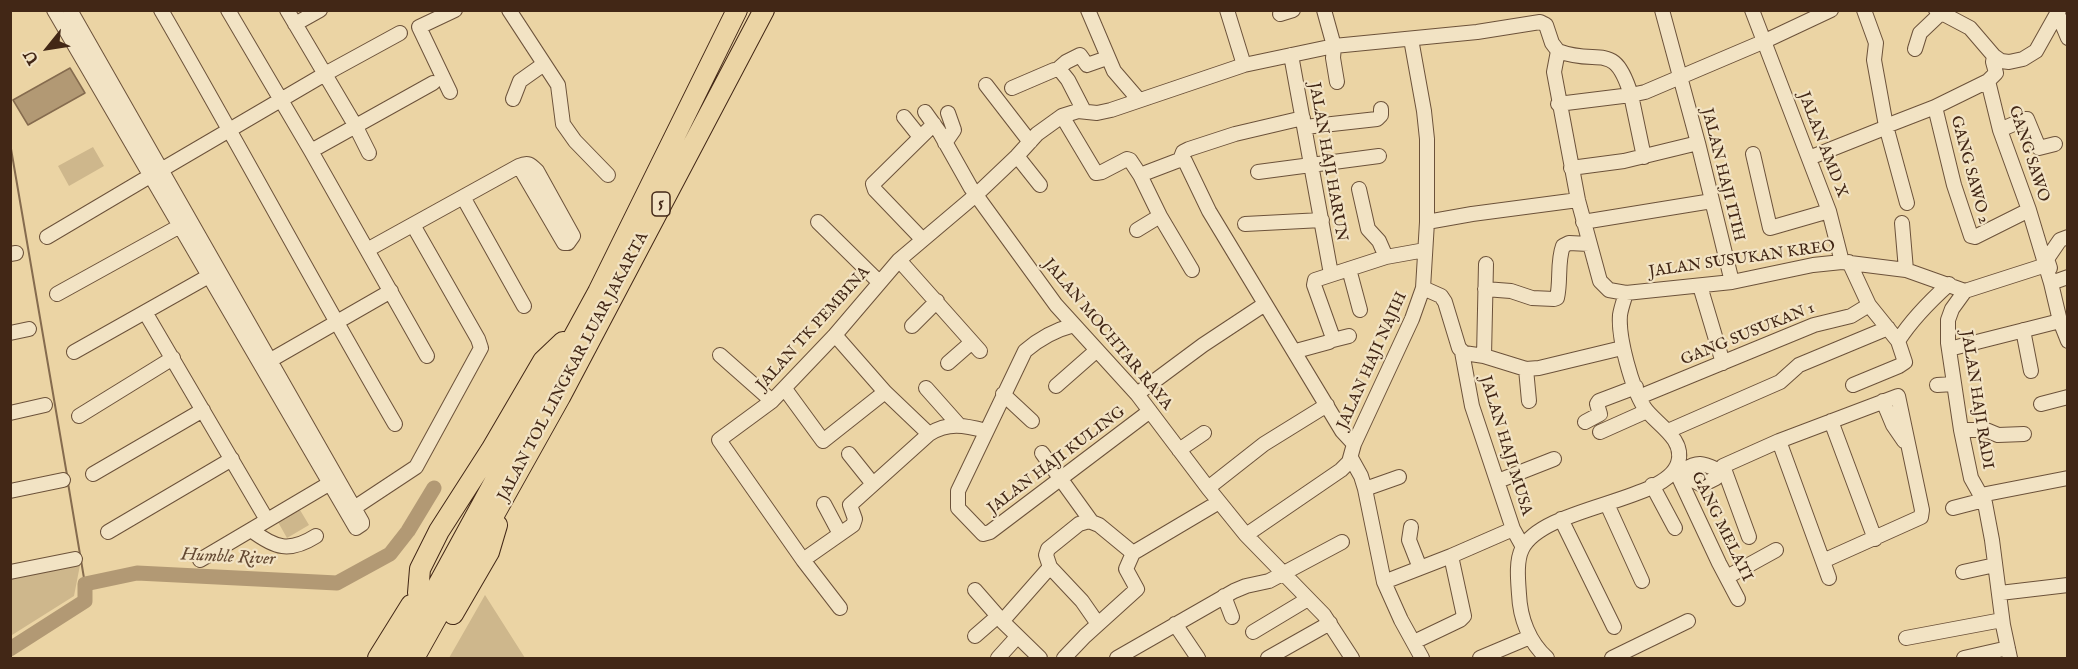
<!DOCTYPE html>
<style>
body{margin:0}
#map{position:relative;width:2078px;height:669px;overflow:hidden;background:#ebd4a4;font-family:"IM FELL English",serif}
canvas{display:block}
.frame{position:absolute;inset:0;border:12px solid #422716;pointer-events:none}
.north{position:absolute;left:18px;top:18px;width:60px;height:60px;-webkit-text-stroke:4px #f2e3c4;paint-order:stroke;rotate:240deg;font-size:16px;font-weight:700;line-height:24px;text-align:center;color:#422716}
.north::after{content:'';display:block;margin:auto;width:21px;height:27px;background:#422716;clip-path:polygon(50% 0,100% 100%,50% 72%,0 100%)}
</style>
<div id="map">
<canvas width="2078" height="669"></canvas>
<div class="frame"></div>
<div class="north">U</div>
</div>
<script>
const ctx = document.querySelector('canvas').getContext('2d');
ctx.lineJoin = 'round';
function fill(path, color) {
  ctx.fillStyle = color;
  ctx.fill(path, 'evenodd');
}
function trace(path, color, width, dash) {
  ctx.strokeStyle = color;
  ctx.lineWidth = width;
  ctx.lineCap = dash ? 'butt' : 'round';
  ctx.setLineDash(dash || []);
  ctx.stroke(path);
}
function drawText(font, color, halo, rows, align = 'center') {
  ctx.font = font + ' "IM FELL English",serif';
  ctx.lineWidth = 4.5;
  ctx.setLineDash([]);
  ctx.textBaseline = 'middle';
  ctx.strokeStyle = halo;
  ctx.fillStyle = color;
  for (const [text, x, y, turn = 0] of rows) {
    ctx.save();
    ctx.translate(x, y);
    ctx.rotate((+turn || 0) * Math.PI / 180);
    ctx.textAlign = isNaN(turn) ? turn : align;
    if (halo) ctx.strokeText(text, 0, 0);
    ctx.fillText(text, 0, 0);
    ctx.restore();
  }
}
const green = new Path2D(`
 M93,147L104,166L69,186L58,166Z
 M300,510L309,525L287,538L278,522Z
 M80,565L74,596L12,635L11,632V578Z
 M485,595L525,658H449Z`);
const water = new Path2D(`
 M70,68L85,93L28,125L13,100Z`);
const stream = new Path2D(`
 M10,143L67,475
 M68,483L85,584`);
const river = new Path2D(`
 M10,649L85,601V584L137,573L337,583L390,554L408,531L434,488`);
const minor = new Path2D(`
 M54,10L356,528L362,524V522L70,10
 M161,10C241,148 315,287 395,424
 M228,10L311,151L427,356
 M287,10L355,125L369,153
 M509,10L558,85L563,124L575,141L608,175
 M1088,10L1114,71L1139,100
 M1227,10L1244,65
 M1324,10L1334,46L1333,58L1337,82
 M1662,10L1698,143L1732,282
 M1752,10L1829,211L1842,262
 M1864,10L1876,43L1874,60L1886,126
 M1936,10L1970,28L1994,56L2001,61L2009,62L2023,59L2036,51L2059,10
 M2057,12L2068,38
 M1280,14L1293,10
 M295,24L320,10
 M1915,49L1920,33L1940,14
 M1558,51L1554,72L1578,200L1600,281L1609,290L1626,293L1732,282L1813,265L1842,262L1906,270L1965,291L2046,265
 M1558,51C1600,67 1614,39 1631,95L1645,92L1765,41L1831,10
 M1291,55L1331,274
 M1994,56L1993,62L1996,73L1988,81L1935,107L1954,185L1971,236L1975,237L2029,210
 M1058,69L1066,62L1080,55L1087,65L1107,58
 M1988,81L2000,130L2029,210L2051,283L2060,321L2068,341
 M986,85L1030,142
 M1012,88L1054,70H1060L1068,80L1084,111
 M450,92L419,27L455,10
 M513,99L520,81L544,64
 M1558,104L1631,95L1644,157
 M925,112L940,133L971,188L1056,305L1137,394L1208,488L1246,535L1324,615L1352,658
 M1062,116L1096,173L1102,172L1127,159L1130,160L1140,175L1182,159L1185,161L1209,211L1342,431L1354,444
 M904,117L920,137
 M1305,127L1377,119L1381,115V109
 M2000,130L2025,119H2027L2039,148L2055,144
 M945,143L954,130L948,113
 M311,151L433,83
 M1753,154L1770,228L1829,211
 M1017,156L1040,185
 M1809,158L1887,127
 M1180,160L1183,152L1189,149L1235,134L1303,118
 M1571,168L1624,161L1698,143
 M161,170L325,74L400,33
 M1258,172L1379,156
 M1140,175L1160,216L1192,270
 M1359,189L1368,229L1379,241L1386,257
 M463,197L524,306
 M1907,203L1886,126L1935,107
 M818,222L879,282
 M1427,222L1472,214L1578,200
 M1583,222L1712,201
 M1902,223L1906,270
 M1245,224L1322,220
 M1137,230L1160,216
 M47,237L150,176
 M922,239L875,190L873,184L934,124
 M367,250L519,166C528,162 530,164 537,171L573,236L568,243H564L519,166
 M10,254L16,253
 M899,260L980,351
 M1849,262L1869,305L1898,341L1905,362L1899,366L1853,385
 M2050,268L2047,259L2060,240L2068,237
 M1349,269L1360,310
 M2051,283L2068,277
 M1700,286L1723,363
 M1423,288L1441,296L1445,302L1459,348L1464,353L1484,356L1526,369L1539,368L1622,348
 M1485,289L1511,291L1532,298L1554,299L1557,298C1561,281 1557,262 1563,246L1569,243L1589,244
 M1965,291L1952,309L1948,320V343L1961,430L1971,478L1985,503L1992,540L2003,625L2010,658
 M57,294L180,226
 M145,312L267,520
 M1074,325C1055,330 1040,338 1025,351L958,491V508L983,534L990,532L1150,411
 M912,326L937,301
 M2023,330L2031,371
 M10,333L29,329
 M835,335L885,392L929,434
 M1333,340L1349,336
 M1898,341C1912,319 1929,302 1949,284
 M1949,349L2060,321
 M1296,351L1329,342L1333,338L1314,285L1315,280L1386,257L1425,250
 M74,352L216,272
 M1462,352L1472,406L1513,529L1523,547
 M720,355L772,401
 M1484,356L1486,264
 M269,361L391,291
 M948,363L972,342
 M1526,369L1529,401
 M1937,385L1954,384
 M1056,386L1097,350
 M926,388L958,424
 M785,389L823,441L885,392
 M1003,394L1032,421
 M1137,394L1203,345L1265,304
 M1639,397L1814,325L1851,316L1869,305
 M1883,401L1893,425L1904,441
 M2041,404L2068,397
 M10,413L45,405
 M79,416L173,358
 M1831,421L1875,539
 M1585,422L1600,414L1597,404L1599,401L1636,387
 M1961,430H1986L1998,435L2024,434
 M1668,431L1780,382L1799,365L1888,328
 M1600,432L1647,411
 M1179,450L1204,433
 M1042,453L1091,521
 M849,454L873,484
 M1351,458L1361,476L1365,489L1384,582L1401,620L1422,658
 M1681,466L1689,478L1702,485L1716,478L1723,466L1779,441
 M1723,466L1749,537
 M1675,469L1719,563L1738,599
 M1684,470C1699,460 1704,464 1720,471
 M93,474L203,410
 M1498,481L1554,459
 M1652,485L1675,528
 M1208,488L1264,444L1327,405
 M1365,489L1399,477
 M10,491L63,480
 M1981,495L2068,478
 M824,504L840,534
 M1607,504L1642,581
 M354,508L416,467L481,348L478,339L413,225
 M1953,508L1984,500
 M1561,519L1614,627
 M1411,527L1409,540L1420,568
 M251,530C275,548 289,553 316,536
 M108,532L232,459
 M1246,535L1341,470L1349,462L1354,444L1412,319L1423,288L1427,222V139L1424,111L1411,39
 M200,560L337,479
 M803,560L853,525L855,519L850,505L929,434C948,422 964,425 986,431
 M1823,561L1921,517L1922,510L1898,396L1779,441L1829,578
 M1050,567L1082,601L1098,624
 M10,572L75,559
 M1963,572L1995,565
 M1727,577L1776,550
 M1384,582L1451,556L1513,529
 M975,590L1003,622
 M2000,593L2068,585
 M1224,596L1232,617
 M840,608L803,560L719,440L772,401L835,335L899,260L977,194L1017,156L1037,134L1062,116L1078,111L1097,113L1111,110L1244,65L1334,46L1477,32L1540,22L1546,25L1552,43L1558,51
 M1175,624L1198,658
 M1253,632L1308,599
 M975,636L998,616
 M1906,638L2002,620
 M1414,642L1460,620L1464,616L1451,556
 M998,658L1017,637
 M1040,658L1003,622L1006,617L1050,567L1046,555L1048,549L1079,524L1089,521L1099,525L1133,553
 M1064,658L1085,636L1137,589L1126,569L1133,553L1219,502
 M1117,658L1234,591L1246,586L1269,581L1342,542
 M1268,658L1330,623
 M1480,658L1530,637
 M1547,658C1529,642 1520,618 1519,594C1518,580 1516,561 1522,549C1543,506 1667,502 1678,463C1686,438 1654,423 1644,407C1632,388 1618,338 1620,315C1621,308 1624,300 1626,293
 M1612,658L1688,621
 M1964,658L2008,648`);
const highway = new Path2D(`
 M418,593L420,569L439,531L491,450L543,361L563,342
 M453,614L489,552L497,525
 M378,658L411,605
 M395,658L438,585L598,292L737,10
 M414,658L560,397L764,10`);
const shields = [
 [661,204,18]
];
const shieldNames = [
 ["5",661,204]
];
const streetNames = [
 ["JALAN AMD X",1822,145,69],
 ["GANG SAWO",2028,154,72],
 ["JALAN HAJI HARUN",1327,162,80],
 ["GANG SAWO 2",1969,170,75],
 ["JALAN HAJI ITIH",1722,175,76],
 ["JALAN SUSUKAN KREO",1742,260,-8],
 ["JALAN TK PEMBINA",814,329,-48],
 ["JALAN MOCHTAR RAYA",1107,335,50],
 ["GANG SUSUKAN 1",1748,335,-22],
 ["JALAN HAJI NAJIH",1373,361,-66],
 ["JALAN TOL LINGKAR LUAR JAKARTA",574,367,-62],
 ["JALAN HAJI RADI",1976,400,81],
 ["JALAN HAJI MUSA",1505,446,73],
 ["JALAN HAJI KULING",1057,461,-37],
 ["GANG MELATI",1721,527,64]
];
const waterNames = [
 ["Humble River",228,558,3]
];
fill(green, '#ceb78c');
fill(water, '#b29974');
trace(water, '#856b4e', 1.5);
trace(stream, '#856b4e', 2);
trace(river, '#b29974', 15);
trace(minor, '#6c523a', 16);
trace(highway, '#422716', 22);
trace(minor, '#f2e3c4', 14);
trace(highway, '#ebd4a4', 20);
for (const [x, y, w] of shields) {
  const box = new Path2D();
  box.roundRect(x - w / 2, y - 12, w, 24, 4.5);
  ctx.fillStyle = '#f2e3c4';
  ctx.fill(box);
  trace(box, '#422716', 1.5);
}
drawText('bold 15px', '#422716', null, shieldNames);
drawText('16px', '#422716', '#f2e3c4', streetNames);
drawText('italic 18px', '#644932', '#f2e3c4', waterNames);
</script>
